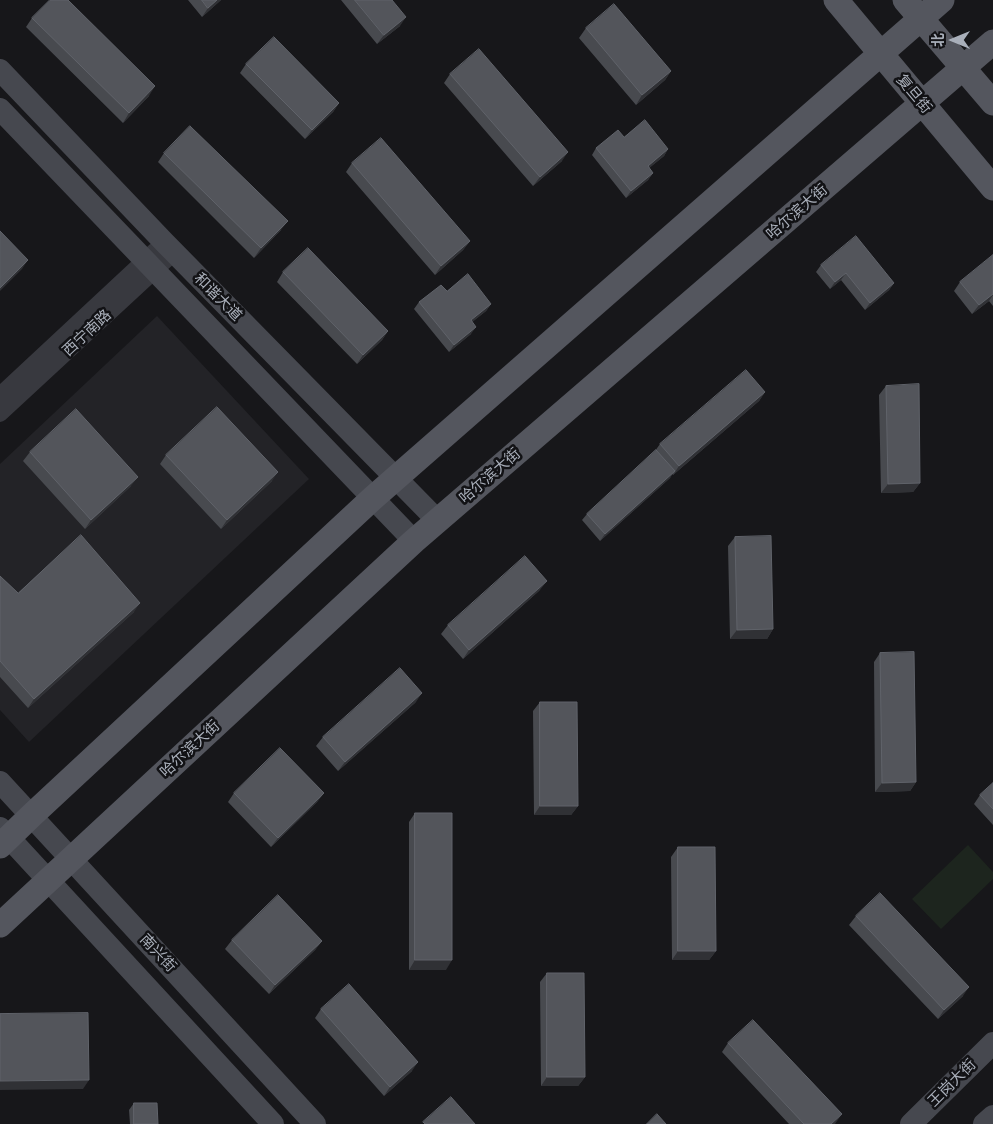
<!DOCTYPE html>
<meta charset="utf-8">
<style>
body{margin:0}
#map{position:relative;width:993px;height:1124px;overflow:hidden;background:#17171a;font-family:"Public Sans","Noto Sans SC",sans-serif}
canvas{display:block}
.north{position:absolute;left:928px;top:15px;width:50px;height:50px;-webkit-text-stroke:4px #121215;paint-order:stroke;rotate:270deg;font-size:14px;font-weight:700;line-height:20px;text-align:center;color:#a9afba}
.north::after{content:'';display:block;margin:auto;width:18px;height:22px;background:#a9afba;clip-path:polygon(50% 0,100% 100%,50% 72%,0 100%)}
</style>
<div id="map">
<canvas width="993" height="1124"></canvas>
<div class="north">北</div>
</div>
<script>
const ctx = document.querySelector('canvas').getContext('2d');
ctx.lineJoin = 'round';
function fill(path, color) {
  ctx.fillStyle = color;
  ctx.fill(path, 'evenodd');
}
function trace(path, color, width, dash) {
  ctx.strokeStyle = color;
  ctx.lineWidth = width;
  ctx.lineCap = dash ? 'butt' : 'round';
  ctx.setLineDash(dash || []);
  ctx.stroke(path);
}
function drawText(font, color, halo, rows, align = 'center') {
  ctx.font = font + ' "Public Sans","Noto Sans SC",sans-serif';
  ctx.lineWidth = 5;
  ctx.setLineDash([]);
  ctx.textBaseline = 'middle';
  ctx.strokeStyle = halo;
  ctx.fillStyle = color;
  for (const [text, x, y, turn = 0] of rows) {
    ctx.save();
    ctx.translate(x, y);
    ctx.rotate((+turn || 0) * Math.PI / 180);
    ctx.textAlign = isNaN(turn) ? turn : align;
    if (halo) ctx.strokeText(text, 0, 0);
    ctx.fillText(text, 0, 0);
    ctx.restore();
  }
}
const built = new Path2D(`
 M157,316L309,479L29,742L0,710V464Z`);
const green = new Path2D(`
 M968,845L993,872V879L941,929L912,899Z`);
const street = new Path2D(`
 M0,395L164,242
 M0,414L174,253`);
const secondary = new Path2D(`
 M0,70L164,242L438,521
 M0,109L414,541
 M0,782L315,1124
 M0,828L273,1124
 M911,1124L993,1043
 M984,1124L993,1116`);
const primary = new Path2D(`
 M836,0L993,188
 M905,0L993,103
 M0,846L32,815L373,498L942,0
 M0,925L414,541L993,42`);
const wall = new Path2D(`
 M188,0H221L202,17Z
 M341,0H392L400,26L377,44Z
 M32,18L149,96L123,123L26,27Z
 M586,28L671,71L665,80L636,105L579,38Z
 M246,64L339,103L333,112L305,139L240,73Z
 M450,74L562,161L533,186L444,83Z
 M624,137L668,149L664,156L649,168L653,173L648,180L626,198L592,155L596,148Z
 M164,153L281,230L254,258L158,162Z
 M352,163L470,241L463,250L435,275L346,172Z
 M993,255V306L989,301L972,314L954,291L960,282Z
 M821,265L894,283L889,290L865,310L841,280L830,289L816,272Z
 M283,272L388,331L382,340L357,364L277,282Z
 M447,291L491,304L486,311L472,322L471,334L449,352L414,309L419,302Z
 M886,386L920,483L913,492L881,493L879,395Z
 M765,392L759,401L673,475L672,474L670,478L600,541L582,520L587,514L655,451L660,444Z
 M30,452L131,486L85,529L23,461Z
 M166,455L272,481L221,529L160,464Z
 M735,537L773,629L767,639H730L728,546Z
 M0,576L18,593L134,612L28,708L0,677Z
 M540,590L463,659L441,634L448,625Z
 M880,653L916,782L910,791L875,792L874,662Z
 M416,702L338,771L316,746L323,737Z
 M540,702L578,806L571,815H534L533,711Z
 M993,783V825L974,804L980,795Z
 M234,793H324L317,802L271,847L228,802Z
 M415,813L446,970H409V822Z
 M678,847L716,951L709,960H672L671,857Z
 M856,916L963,996L938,1019L849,925Z
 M232,940L322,941L315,950L269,994L225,949Z
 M547,973L585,1077L578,1086H541L540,982Z
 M321,1009L412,1071L384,1096L315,1018Z
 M728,1043L835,1124H789L722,1052Z
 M134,1103L158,1124H130L129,1110Z`);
const shadedWall = new Path2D(`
 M217,0H221L202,17L208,8Z
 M406,17L400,26L377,44L384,35Z
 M671,71L665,80L636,105L642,95Z
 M155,86L149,96L123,123L129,113Z
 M339,103L333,112L305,139L312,130Z
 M668,149L664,156L643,173L648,166Z
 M568,152L562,161L533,186L540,177Z
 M653,173L648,180L626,198L631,191Z
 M288,221L281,230L254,258L261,248Z
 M470,241L463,250L435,275L441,266Z
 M28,260L22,269L0,291V288Z
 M846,273L841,280L830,289L835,282Z
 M894,283L889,290L865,310L870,303Z
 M993,294V295L989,301L972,314L979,305Z
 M491,304L486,311L466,327L471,320Z
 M476,327L471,334L449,352L454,345Z
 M388,331L382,340L357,364L363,355Z
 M765,392L759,401L673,475L679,466Z
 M675,471L670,478L600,541L605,534Z
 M278,472L272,481L221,529L227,520Z
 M138,477L131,486L85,529L91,520Z
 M920,483L913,492L881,493L888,484Z
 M547,581L540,590L463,659L469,650Z
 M140,603L134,612L28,708L34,699Z
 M773,629L767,639H730L737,630Z
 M422,693L416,702L338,771L345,762Z
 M916,782L910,791L875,792L882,783Z
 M324,793L317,802L271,847L278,838Z
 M540,806H578L571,815H534Z
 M322,941L315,950L269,994L275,985Z
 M678,951H716L709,960H672Z
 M415,960H452L446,970H409Z
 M969,987L963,996L938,1019L944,1010Z
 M418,1062L412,1071L384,1096L390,1087Z
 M547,1077H585L578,1086H541Z
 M89,1080L83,1089L0,1090V1081Z
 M842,1114L835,1124H831Z`);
const building = new Path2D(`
 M50,0H68L155,86L129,113L32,18Z
 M202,0H217L208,8Z
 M355,0H392L406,17L384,35Z
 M614,4L671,71L642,95L586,28Z
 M274,37L339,103L312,130L246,64Z
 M479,49L568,152L540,177L450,74Z
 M645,120L668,149L648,166L653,173L631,191L596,148L618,130L624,137Z
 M190,126L288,221L261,248L164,153Z
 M381,138L470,241L441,266L352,163Z
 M0,231L28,260L0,288Z
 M856,236L894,283L870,303L846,273L835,282L821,265Z
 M308,248L388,331L363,355L283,272Z
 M993,255V294L979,305L960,282Z
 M468,274L491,304L471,320L476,327L454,345L419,302L441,285L447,291Z
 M746,370L765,392L679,466L660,444Z
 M919,384L920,483L888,484L886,386Z
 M217,407L278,472L227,520L166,455Z
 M76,409L138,477L91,520L30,452Z
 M656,450L675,471L605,534L587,514Z
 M81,535L140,603L34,699L0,661V576L18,593Z
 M771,536L773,629L737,630L735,537Z
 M525,556L547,581L469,650L448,625Z
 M914,652L916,782L882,783L880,653Z
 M400,668L422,693L345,762L323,737Z
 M540,702H577L578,806H540Z
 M280,748L324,793L278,838L234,793Z
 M993,783V809L980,795Z
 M415,813H452V960H415Z
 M678,847H715L716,951H678Z
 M880,893L969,987L944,1010L856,916Z
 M278,895L322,941L275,985L232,940Z
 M547,973H584L585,1077H547Z
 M349,984L418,1062L390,1087L321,1009Z
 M88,1013L89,1080L0,1081V1014Z
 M753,1020L842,1114L831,1124H804L728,1043Z
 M451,1097L475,1124H425L423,1122Z
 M134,1103H157L158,1124H134Z
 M657,1114L666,1124H647Z`);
const streetNames = [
 ["复旦街",914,94,50],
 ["哈尔滨大街",797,212,-41],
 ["和谐大道",218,297,45],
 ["西宁南路",87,333,-43],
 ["哈尔滨大街",490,476,-41],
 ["哈尔滨大街",190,749,-43],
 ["南兴街",158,953,47],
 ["王岗大街",952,1083,-45]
];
fill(built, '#232327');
fill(green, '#1d251e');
trace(street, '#38393f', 16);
trace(secondary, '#46484f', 22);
trace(primary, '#54565e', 25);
fill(wall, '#484a4f');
fill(shadedWall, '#303135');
fill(building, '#53555b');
trace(building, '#60636a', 1);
drawText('15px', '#a9afba', '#121215', streetNames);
</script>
